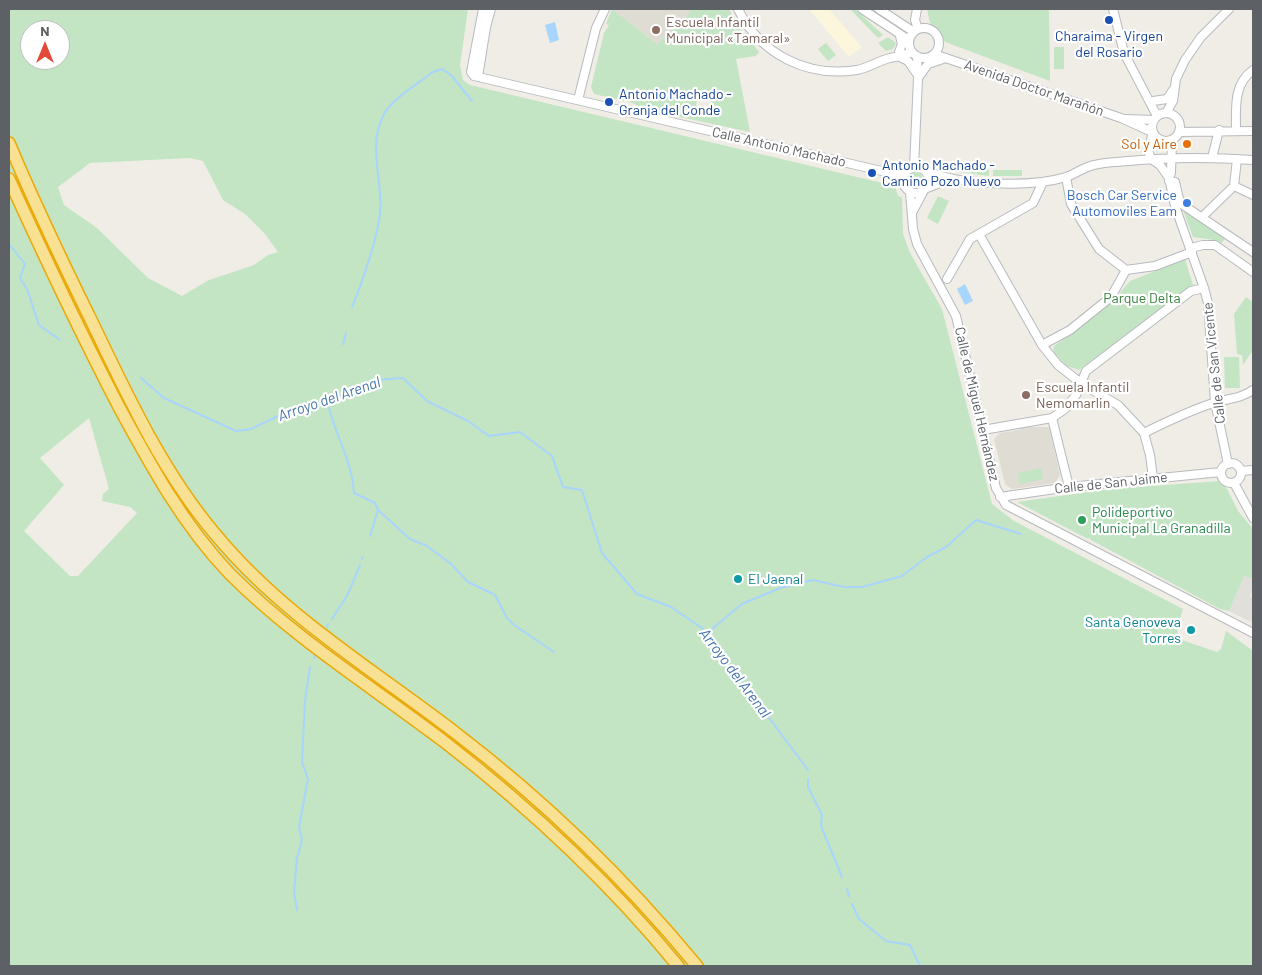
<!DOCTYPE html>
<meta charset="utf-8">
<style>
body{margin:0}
#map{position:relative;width:1262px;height:975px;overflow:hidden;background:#efede5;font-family:Barlow,sans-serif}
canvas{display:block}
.frame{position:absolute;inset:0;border:10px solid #5d6065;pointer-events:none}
.north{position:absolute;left:20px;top:20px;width:50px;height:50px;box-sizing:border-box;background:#fff;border:1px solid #bebfc1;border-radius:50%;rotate:0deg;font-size:14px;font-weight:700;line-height:20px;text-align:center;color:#5d6065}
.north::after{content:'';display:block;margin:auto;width:18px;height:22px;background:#e24a37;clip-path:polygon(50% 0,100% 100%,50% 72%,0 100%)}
</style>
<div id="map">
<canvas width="1262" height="975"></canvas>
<div class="frame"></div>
<div class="north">N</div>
</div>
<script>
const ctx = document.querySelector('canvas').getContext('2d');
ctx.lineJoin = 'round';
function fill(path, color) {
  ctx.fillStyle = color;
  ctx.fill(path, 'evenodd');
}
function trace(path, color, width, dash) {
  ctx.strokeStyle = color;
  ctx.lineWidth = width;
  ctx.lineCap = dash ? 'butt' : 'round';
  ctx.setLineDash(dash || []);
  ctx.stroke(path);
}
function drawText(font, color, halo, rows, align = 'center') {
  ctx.font = font + ' Barlow,sans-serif';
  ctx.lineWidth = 4.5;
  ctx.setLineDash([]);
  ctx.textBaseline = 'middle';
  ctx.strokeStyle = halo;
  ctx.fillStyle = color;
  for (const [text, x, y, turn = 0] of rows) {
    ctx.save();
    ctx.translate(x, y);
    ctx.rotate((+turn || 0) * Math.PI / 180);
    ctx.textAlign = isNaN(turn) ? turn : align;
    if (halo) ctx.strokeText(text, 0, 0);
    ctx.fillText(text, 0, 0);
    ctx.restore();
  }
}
const commercial = new Path2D(`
 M809,9H829L862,47L849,57Z`);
const industrial = new Path2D(`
 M1244,576L1253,579V588L1250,596L1253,598V623L1229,611Z`);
const education = new Path2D(`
 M612,9H690V15L657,44Z
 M1022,427H1048L1050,430L1060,475L1055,483L1012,489L1005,484L994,439L1000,433L1019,430Z`);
const green = new Path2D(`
 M9,9H468L460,65L463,80L470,85L895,186L898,196L902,197L903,234L910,253L942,309L992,504L1014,521L1183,609L1177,628L1179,639L1217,652L1221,649L1226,631L1253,651V966H9ZM30,30H60V60H30ZM190,158L203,161L223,200L245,214L265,234L278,252L268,255L254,265L209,280L182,296L148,278L97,228L64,205L58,187L90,163ZM89,418L109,489L103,494L102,501L130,507L137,513L78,576H70L24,531L64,485L40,458Z
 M612,9L657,44L689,15L690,9H729L735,22L759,52L756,56L736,59L750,132L647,110L630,102L594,94L591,87L604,33L609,25L606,24ZM701,96H707L712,102V108L705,112L700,111L696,105L697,100Z
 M850,9H855L883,35L878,38Z
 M927,9H1049L1050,81L945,42L936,28L930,23Z
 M888,37L896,43L893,49L886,51L878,43Z
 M826,43L836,55L828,61L818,49Z
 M1054,47H1064V69H1054Z
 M960,167L989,170V176L960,172Z
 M993,170H1022V176H993Z
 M907 180a8 8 0 1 1 16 0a8 8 0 1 1-16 0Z
 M938,196L949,201L938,224L927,218Z
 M1183,210L1226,237L1220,245L1214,240L1193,237Z
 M1185,259L1193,285L1079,370L1067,366L1053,352L1054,346L1113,301L1130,281Z
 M1246,297L1253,302V350L1243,365L1242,355L1237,354L1234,314Z
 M1224,357H1239L1240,388H1225Z
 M1041,468L1043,479L1020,484L1018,473Z
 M1220,481L1226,487L1238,511L1253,529V579L1244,576L1229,611L1220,609L1091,540L1090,538L1088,539L1017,502L1110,489Z`);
const water = new Path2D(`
 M555,22L559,40L550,43L545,25Z
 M965,284L973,301L965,305L957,289Z`);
const stream = new Path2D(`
 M9,244L25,264L20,278L27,289L39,325L60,340
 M352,307C362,283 378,237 380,212C383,179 367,145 384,114C391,100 420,82 433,72L442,69L451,75L472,101
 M343,344L346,333
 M141,378L164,398L236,431L251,429L278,416L355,391L376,380L403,378L427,401L468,421L489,436L520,432L552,456L563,487L582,490L602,553L637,594L671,607L702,628L808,770
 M327,399C333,432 352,459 354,493L375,503L378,510L370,536
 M378,510L410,539L427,546L451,564L468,582L495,595L507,618L514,625L554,652
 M362,559L363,557
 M332,619L348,594L360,565
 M327,627L328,624
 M707,633L742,604L780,588L813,580L844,587H862L902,576L927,557L946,547L976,520L1021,534
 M314,658L315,656
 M808,779V787L822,815L821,826L842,877
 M847,889L849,896
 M852,904L859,919L886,941L910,945L920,966
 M297,910L294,893L297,858L302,840L299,827L308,779L302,762L305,701L310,667`);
const minor = new Path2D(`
 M483,9L471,72L474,76L903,176
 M738,9C760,54 807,78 857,70C868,68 878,61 890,58C897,57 905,55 912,52
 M862,9L909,40
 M879,9L914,32
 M917,9L915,20L918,29
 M1113,9L1124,53L1157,116
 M909 43a15 15 0 1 1 30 0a15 15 0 1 1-30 0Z
 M899,52L902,44L900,36
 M934,54L1121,118L1152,132
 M900,57L908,61L917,74
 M478,77L486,27L491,9
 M918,78L928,64L946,58
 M578,100L596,28L605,9
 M1153,101L1167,99L1173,90
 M1152 127a14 14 0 1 1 28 0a14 14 0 1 1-28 0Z
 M1166,113L1173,101L1176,79L1185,60L1201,37L1229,9
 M1126,119L1154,120
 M1236,131C1236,109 1233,84 1253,70
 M1179,132L1253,131
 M1153,133L1148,150L1151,159L1160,165L1169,178L1175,206L1204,288L1208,303L1215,402L1228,464
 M1212,158L1219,130
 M903 180a13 13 0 1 1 26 0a13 13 0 1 1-26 0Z
 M914,167L918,78L917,56
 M926,171C960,185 1030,188 1066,177C1075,174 1084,167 1094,165C1104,162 1117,162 1128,161C1170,157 1211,157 1253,160
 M1066,177L1071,204L1099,249L1126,270
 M1169,178L1171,173L1172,140
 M1169,181L1175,182L1180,203L1253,252
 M1234,186L1253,195
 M927,188L950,179
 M910,192L913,229L917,244L956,316L996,488L1006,505L1253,633
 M912,213L923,192
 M1202,217L1234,186L1237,159
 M979,234L1042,345L1058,365L1082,384L1118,405L1144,433L1150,455L1153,478
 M1191,248L1203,245H1215L1253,272
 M947,279L970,239L1033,203L1043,182
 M1042,345L1070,330L1111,297L1126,270L1155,266L1192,252
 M1052,418L1069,487
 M983,430L1052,418L1065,409L1076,395L1086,371L1191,291L1204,288
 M1144,433C1166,422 1189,411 1213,403C1228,398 1238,400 1253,390
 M1221 473a10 10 0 1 1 20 0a10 10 0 1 1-20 0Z
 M1241,471L1253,470
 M1234,483L1253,518
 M1000,497L1069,487L1221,472`);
const highway = new Path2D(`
 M9,143C34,203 63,263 92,322C127,395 163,473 216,535C283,616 374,670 457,734C546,802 626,880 697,966
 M9,179C44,256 80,332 119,407C151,466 183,525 230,574C295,639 374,688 446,743C531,809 610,883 678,966`);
const markers = [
 [1109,20,5,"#1a4fb4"],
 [656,30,5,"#8d6e63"],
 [609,102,5,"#1a4fb4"],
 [1187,144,5,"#e8710a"],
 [872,173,5,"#1a4fb4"],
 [1187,203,5,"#3f7fe0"],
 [1026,395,5,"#8d6e63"],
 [1082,520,5,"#2e9e5b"],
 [738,579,5,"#0f9aa8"],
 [1191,630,5,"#0f9aa8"]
];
const educationNames = [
 ["Escuela Infantil",666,22],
 ["Municipal «Tamaral»",666,38],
 ["Escuela Infantil",1036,387],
 ["Nemomarlin",1036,403]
];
const transitNames = [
 ["Charaima - Virgen",1109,36,"center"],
 ["del Rosario",1109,52,"center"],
 ["Antonio Machado -",619,94],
 ["Granja del Conde",619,110],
 ["Antonio Machado -",882,165],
 ["Camino Pozo Nuevo",882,181]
];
const streetNames = [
 ["Avenida Doctor Marañón",1034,88,19],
 ["Calle Antonio Machado",779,147,13],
 ["Calle de San Vicente",1214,363,-96],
 ["Calle de Miguel Hernández",977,404,77],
 ["Calle de San Jaime",1111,483,-6]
];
const foodNames = [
 ["Sol y Aire",1177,144]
];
const shopNames = [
 ["Bosch Car Service",1177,195],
 ["Automoviles Eam",1177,211]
];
const parkNames = [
 ["Parque Delta",1142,298]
];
const leisureNames = [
 ["Polideportivo",1092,512],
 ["Municipal La Granadilla",1092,528]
];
const cultureNames = [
 ["El Jaenal",748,579],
 ["Santa Genoveva",1181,622,"right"],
 ["Torres",1181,638,"right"]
];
const waterNames = [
 ["Arroyo del Arenal",329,399,-19],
 ["Arroyo del Arenal",735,673,53]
];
fill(commercial, '#fcf6dc');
fill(industrial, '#e0dfd9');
fill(education, '#dedcd3');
fill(green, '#c3e5c4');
fill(water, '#a8d5fb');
trace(stream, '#a8d5fb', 2);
trace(minor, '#b7babe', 10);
trace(highway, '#eaaa0a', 14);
trace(minor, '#fff', 8);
trace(highway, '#f8e192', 11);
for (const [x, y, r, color] of markers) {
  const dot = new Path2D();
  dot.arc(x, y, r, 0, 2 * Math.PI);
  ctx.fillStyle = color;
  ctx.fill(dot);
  trace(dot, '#fff', 2);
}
drawText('14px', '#785e54', '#fff', educationNames, 'left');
drawText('14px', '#164399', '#fff', transitNames, 'left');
drawText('14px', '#5d6065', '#fff', streetNames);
drawText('14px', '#c56008', '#fff', foodNames, 'right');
drawText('14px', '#366cbe', '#fff', shopNames, 'right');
drawText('14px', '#38813e', '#fff', parkNames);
drawText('14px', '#27864d', '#fff', leisureNames, 'left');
drawText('14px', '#0d838f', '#fff', cultureNames, 'left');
drawText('italic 15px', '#4575ae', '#fff', waterNames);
</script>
